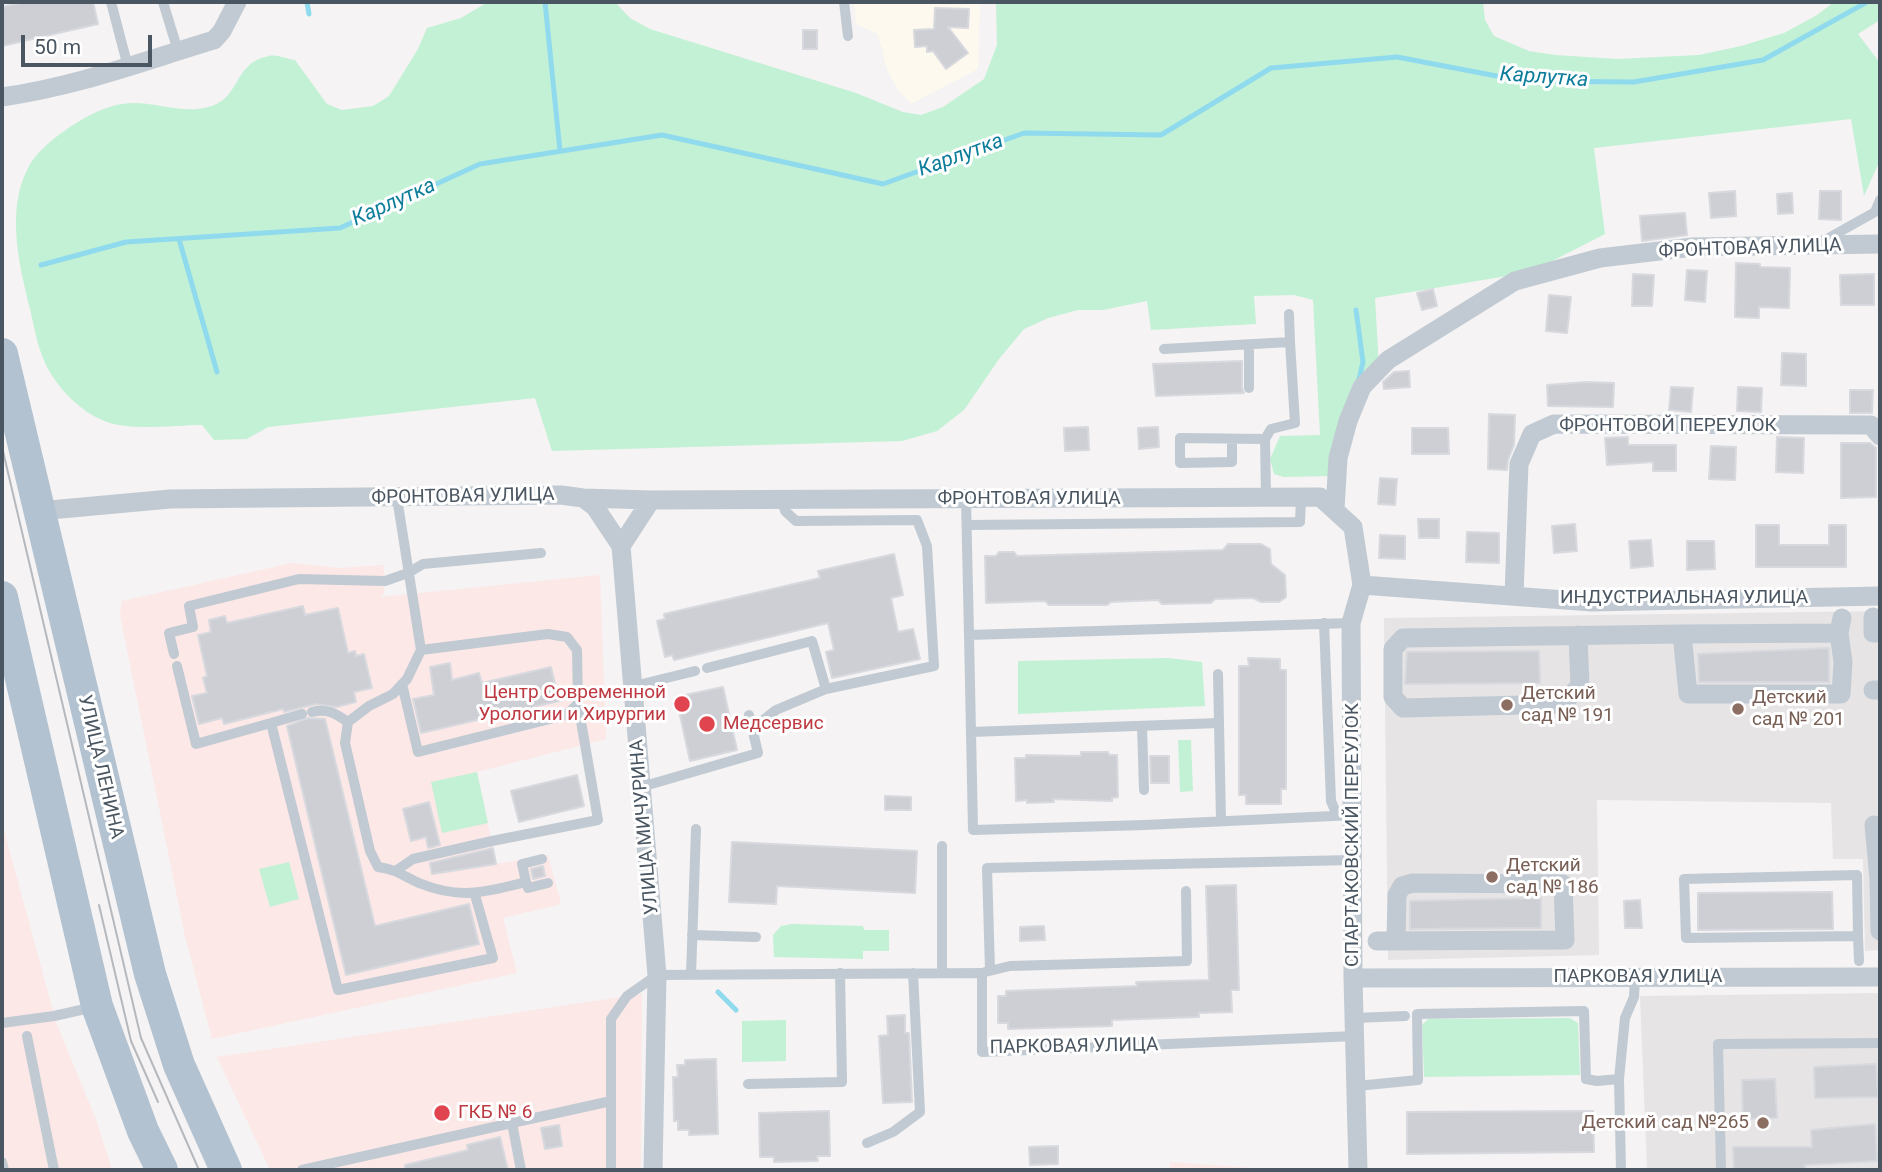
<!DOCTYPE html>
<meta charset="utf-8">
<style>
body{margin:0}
#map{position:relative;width:1882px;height:1172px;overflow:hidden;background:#f5f3f3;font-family:Roboto,sans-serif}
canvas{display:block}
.frame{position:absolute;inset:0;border:4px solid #4a5661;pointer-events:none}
.scale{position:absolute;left:21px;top:35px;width:131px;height:32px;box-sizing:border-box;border:4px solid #4a5661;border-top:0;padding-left:9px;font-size:21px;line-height:24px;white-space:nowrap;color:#4a5661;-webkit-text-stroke:5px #fff;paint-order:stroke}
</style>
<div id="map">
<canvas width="1882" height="1172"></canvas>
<div class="frame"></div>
<div class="scale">50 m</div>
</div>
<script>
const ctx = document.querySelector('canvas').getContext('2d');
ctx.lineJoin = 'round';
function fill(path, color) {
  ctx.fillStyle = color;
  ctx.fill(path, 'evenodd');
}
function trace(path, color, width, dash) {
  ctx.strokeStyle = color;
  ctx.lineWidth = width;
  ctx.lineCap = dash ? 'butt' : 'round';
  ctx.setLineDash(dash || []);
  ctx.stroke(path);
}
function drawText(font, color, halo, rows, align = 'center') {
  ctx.font = font + ' Roboto,sans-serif';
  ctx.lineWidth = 6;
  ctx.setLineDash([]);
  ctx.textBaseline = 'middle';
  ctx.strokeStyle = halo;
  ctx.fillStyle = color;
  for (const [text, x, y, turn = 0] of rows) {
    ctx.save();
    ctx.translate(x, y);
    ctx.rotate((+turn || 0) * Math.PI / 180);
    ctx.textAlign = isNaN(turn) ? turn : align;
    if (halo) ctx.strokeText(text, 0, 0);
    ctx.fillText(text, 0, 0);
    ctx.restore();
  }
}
const commercial = new Path2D(`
 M854,2H980L978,69L911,104L897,88L887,70L878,34L856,24Z`);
const education = new Path2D(`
 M1880,611V950L1865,951L1863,859H1833L1831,803L1597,800L1599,955L1388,960L1384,618Z
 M1880,993V1170H1647L1640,996Z`);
const medical = new Path2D(`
 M292,563L340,568L383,565L385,581L384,592L381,597L600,575L606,739L477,772L496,864L548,855L561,904L503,918L517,973L212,1039L185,936L120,615L122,601ZM429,803L437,834L411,841L403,809Z
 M2,823L56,1022L97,1122L112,1170H2Z
 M642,994L641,1170H270L217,1057Z
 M1170,1162L1278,1170H1169Z`);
const green = new Path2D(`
 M488,2H615L630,18L650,29L856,93L903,112L921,115L943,107L984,79L997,45L996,2H1483L1485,20L1494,36L1529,51L1555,55L1617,59L1699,55L1741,46L1784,33L1817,15L1834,2H1880V20L1858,34L1880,63V160L1864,196L1851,119L1594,148L1605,234L1531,272L1375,298L1379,367L1332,476L1284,477L1274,474L1270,459L1280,436L1320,435L1313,300L1294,295L1254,296L1256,324L1151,330L1147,301L1103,310H1078L1048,318L1024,329L999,359L964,410L937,431L902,441L552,451L535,398L268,427L247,439L214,440L202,425C173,425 128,432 102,420C81,411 63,393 51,374C39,355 35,331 30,309C19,265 6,210 28,168C37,150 61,132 78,122C94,112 114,103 133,103C161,103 184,115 212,106C241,96 234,62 269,56C276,54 287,59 295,60L327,104L342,110L373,106L389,96L418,49L427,28L461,18Z
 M1168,658L1202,662L1205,706L1018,714V661Z
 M1191,740L1193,791L1180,792L1178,740Z
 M477,772L488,823L442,833L431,782Z
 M289,862L299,899L270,907L259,869Z
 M792,924L863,926L864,930H889V951H863V959L774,957L773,935L781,926Z
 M1570,1018L1578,1023L1580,1075L1424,1077L1422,1025L1428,1019Z
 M786,1020V1061L742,1062V1021Z`);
const stream = new Path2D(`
 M307,2L309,14
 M545,2L560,151
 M179,239L217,372
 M41,265L126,242L340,228L480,164L662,135L883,184L1024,133L1161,135L1271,68L1397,57L1523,81L1634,82L1763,60L1867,2
 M1356,310L1363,362L1359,379
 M718,992L736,1010`);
const building = new Path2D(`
 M25,2H93L98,24L2,46V7Z
 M935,8L969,9L968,28L948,27L968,53L946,69L933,51L927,52V46L915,47L914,30L934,29Z
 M803,30H817V49H803Z
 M1735,191L1736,216L1711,218L1709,193Z
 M1820,191H1841V220L1819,219Z
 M1792,193L1793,213L1778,214L1777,194Z
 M1685,213L1687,235L1642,241L1640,216Z
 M1736,263L1760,264V267L1790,268L1789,308L1759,307V318L1735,317Z
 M1687,270L1707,271L1705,302L1685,300Z
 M1633,274L1654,275L1652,306H1632Z
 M1874,274V305H1841L1840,275Z
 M1433,289L1437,306L1422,310L1417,293Z
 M1549,295L1571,297L1567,333L1546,331Z
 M1782,353L1806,354V386L1781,385Z
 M1242,361V388L1244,393L1156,396L1153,364Z
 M1409,371L1410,387L1384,389L1383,382L1394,372Z
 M1586,382L1614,383L1613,407L1548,406L1547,385Z
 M1671,387L1693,388L1691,412L1669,410Z
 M1738,387L1762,388L1761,412L1737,411Z
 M1850,390H1873L1872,413H1850Z
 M1489,414L1515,415L1514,445L1508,460L1507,470L1488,469Z
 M1088,427L1089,450L1065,451L1064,428Z
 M1158,427L1159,447L1139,449L1138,428Z
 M1412,428H1448L1449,454H1412Z
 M1628,437V445H1676V471H1653V462L1607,465L1605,438Z
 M1777,437L1804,438L1803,473L1776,472Z
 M1841,443H1870L1876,448V497L1841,498Z
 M1711,446L1736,447L1735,480L1709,479Z
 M1380,478L1397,479L1395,505L1378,504Z
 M1418,519H1439V538H1419Z
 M1575,524L1577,551L1554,553L1552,526Z
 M1756,525H1779V545H1829V525H1846V567H1756Z
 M1467,532L1499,533V563L1466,562Z
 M1380,535L1405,536V559L1379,558Z
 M1651,540L1653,566L1631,568L1629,541Z
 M1687,541H1714L1715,569L1687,570Z
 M1228,544H1261L1270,549L1271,564L1285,575L1286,597L1279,602H1261L1253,598L1215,599L1211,603L1162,604L1158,600L1111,602L1107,605H1049L1045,601L986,603L985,556H996L999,552H1014L1017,556L1223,550Z
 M894,554L903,595L891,598L898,632L913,629L920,659L832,678L826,652L834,650L828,623L674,660L672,655L665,657L657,621L665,619L664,614L820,578L818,571Z
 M303,606L305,615L338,608L348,653L355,651L356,656L364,654L372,688L354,692L356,702L336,707L316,704L284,712L283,709L224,724L222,718L199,724L192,696L207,693L203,678L207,676L198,635L211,632L209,620L225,616L227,623Z
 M1829,648V682H1699L1698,654Z
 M1539,651L1540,683L1405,684L1407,652Z
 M1248,658L1280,659V670H1286V789H1281V804H1246V795H1239V666H1249Z
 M450,663L452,680L479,673L482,683L551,667L559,701L421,733L413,699L434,695L430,667Z
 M723,687L737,750L690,761L676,697Z
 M308,718L325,719L375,926L469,904L479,944L346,975L287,726Z
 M1081,752H1108L1109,755H1117L1118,797L1112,798V801L1053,799L1054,802L1027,803V800L1016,801L1015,758H1026V755L1081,756Z
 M1150,756H1169V783H1151Z
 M577,775L584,806L519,822L511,791Z
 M885,796L911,797V810H885Z
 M429,802L440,845L428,848L426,837L411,841L403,809Z
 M732,842L917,851L915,893L777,886L776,904L729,902Z
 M493,848L496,864L432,874L430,863Z
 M543,866L545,876L533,879L531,869Z
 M1236,885L1239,990H1231L1232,1012L1199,1013V1017L1112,1020V1026L1008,1029V1023H998V996H1006V991L1137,986L1136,982L1209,980L1206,886Z
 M1832,892L1833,929L1698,930V893Z
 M1541,898V928L1410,929V901Z
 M1640,900L1642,928H1625L1624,901Z
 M1044,926L1045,940L1020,941V927Z
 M905,1015V1033H909L912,1102L883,1103L879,1036L888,1035L887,1016Z
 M716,1059L718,1134L689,1135V1130H678V1121H674L673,1077H678L677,1065H685V1060Z
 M1876,1064L1878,1097L1815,1098L1814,1067Z
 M1775,1079L1777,1118L1743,1119L1742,1080Z
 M829,1111L830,1156H817L818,1161L774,1162V1157H760L759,1113Z
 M1593,1111L1594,1152L1407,1154V1112Z
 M1875,1124L1877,1161L1805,1165V1170H1734L1733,1147H1812L1811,1130Z
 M559,1125L562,1146L545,1149L541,1128Z
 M500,1137L508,1170H405V1165L468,1150L467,1145Z
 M1058,1146V1164L1030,1165L1029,1147Z`);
const lane = new Path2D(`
 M111,2L128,67
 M163,2L178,51
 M844,2L848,36
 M1825,240L1875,212L1880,200
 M1289,314L1290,342
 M1249,345V388
 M1164,349L1290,342L1295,423L1271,429L1265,439L1266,497
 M1232,439V462L1180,463V438L1265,439
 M397,498L421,650L407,679L393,694L369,706L348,722L345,743L370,851L378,867C398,870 401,875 419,883C460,900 486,892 526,882L522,864L542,859
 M966,499L969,635L1351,623
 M967,525L1300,522L1301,497
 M1324,623L1331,801L1337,815
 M969,635L973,830L1145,825L1353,815
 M174,654L169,633L193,627L189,606L299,579L385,581L408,573L423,564L541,553
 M177,666L196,744L271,723L338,990L493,958L475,895
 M707,668L812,641L826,689L934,666L927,546L917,520L796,521L785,511L782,500
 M1218,674L1221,820
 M402,684L418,752L566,715L578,704L577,650L567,637L548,634L421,650
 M634,686L695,671
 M312,712C328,708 336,714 348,722
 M271,723L302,714
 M1142,726L1144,790
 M752,729L776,710L826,689
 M971,732L1219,723
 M641,787L758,753L749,715
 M397,870L413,859L492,841L598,820L578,704
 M1857,875L1858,936L1686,938L1684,879Z
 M526,882L528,888L548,883
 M692,935L756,937
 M1858,936L1859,961
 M990,970L987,868L1352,860
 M985,972L1010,966L1187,961L1186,891
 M942,973V846
 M691,975L696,829
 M1355,1018L1405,1016
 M2,1023L54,1016L94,1007
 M27,1036L54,1170
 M748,1084L842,1082L840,973
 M1357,1086L1418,1080L1417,1014L1584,1011L1586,1079L1597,1081L1619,1079
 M512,1123L611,1101
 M867,1143L893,1132L920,1112L913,973
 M2,1162L4,1170
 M302,1170L512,1123L521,1170
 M611,1170V1019L627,996L657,975L982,973V1052L1355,1036
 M1621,1170L1619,1079L1625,1018L1634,997L1635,977
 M1721,1170L1718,1044L1880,1043`);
const street = new Path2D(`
 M2,97C75,87 144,61 214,40L222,31L237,2
 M583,498L595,507L621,546L657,975L653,1170
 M1335,509L1338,458L1348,421L1362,387L1388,360L1515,281L1600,258L1693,247L1880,244
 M39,511L170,499L561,495L583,498L651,500L1320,497L1353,527L1362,585L1351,623L1353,978L1358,1170
 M621,546L651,500
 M1362,585L1592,602L1880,596
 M1514,595L1519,464L1532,434L1554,424L1871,425L1880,436
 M1873,617V633H1880
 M1839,633L1682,634L1688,694H1841L1843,662L1839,633L1842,618
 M1578,635L1580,686L1562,704L1403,708L1393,697V649L1403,638L1682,634
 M1873,690H1880
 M1874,825L1879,879L1880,931
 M1377,941H1388L1565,940L1563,884L1413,883L1402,886L1397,895L1396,941
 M1353,978L1880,977`);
const primary = new Path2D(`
 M2,354L150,974L179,1065L226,1170
 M2,597L97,1006L143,1131L162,1170`);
const tram = new Path2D(`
 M2,447L141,1038L199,1170
 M99,905L131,1041L158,1102`);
const markers = [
 [682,704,9,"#e0444e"],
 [1507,705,7,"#8d6e63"],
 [1738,709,7,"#8d6e63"],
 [707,724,9,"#e0444e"],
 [1492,877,7,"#8d6e63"],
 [442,1113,9,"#e0444e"],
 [1763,1123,7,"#8d6e63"]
];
const streetNames = [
 ["ФРОНТОВАЯ УЛИЦА",1750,249,-2],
 ["ФРОНТОВОЙ ПЕРЕУЛОК",1668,426],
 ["ФРОНТОВАЯ УЛИЦА",463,497,-1],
 ["ФРОНТОВАЯ УЛИЦА",1029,499],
 ["ИНДУСТРИАЛЬНАЯ УЛИЦА",1684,598],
 ["УЛИЦА ЛЕНИНА",100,767,77],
 ["УЛИЦА МИЧУРИНА",645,827,-95],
 ["СПАРТАКОВСКИЙ ПЕРЕУЛОК",1353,835,-90],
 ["ПАРКОВАЯ УЛИЦА",1638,977],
 ["ПАРКОВАЯ УЛИЦА",1074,1047,-1]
];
const healthNames = [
 ["Центр Современной",666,693,"right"],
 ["Урологии и Хирургии",666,715,"right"],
 ["Медсервис",723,724],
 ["ГКБ № 6",458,1113]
];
const educationNames = [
 ["Детский",1521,694],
 ["сад № 191",1521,716],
 ["Детский",1752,698],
 ["сад № 201",1752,720],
 ["Детский",1506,866],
 ["сад № 186",1506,888],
 ["Детский сад №265",1749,1123,"right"]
];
const waterNames = [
 ["Карлутка",1544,78,4],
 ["Карлутка",961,156,-20],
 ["Карлутка",394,203,-24]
];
fill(commercial, '#fdf9ef');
fill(education, '#e6e4e5');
fill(medical, '#fce8e6');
fill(green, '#c3f1d5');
trace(stream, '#90daee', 5);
fill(building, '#cdcfd5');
trace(building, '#d7d9de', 2);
trace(lane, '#c1cad2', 10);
trace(street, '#c1cad2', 19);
trace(primary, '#b3c2d1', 32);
trace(tram, '#b5b8bd', 2);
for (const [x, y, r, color] of markers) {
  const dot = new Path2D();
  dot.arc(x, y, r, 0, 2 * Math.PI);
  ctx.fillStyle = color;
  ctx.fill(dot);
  trace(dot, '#fff', 2.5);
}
drawText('19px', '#4a5661', '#fff', streetNames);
drawText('19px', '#be3a42', '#fff', healthNames, 'left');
drawText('19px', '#785e54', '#fff', educationNames, 'left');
drawText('italic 21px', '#0c7c9b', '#fff', waterNames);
</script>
